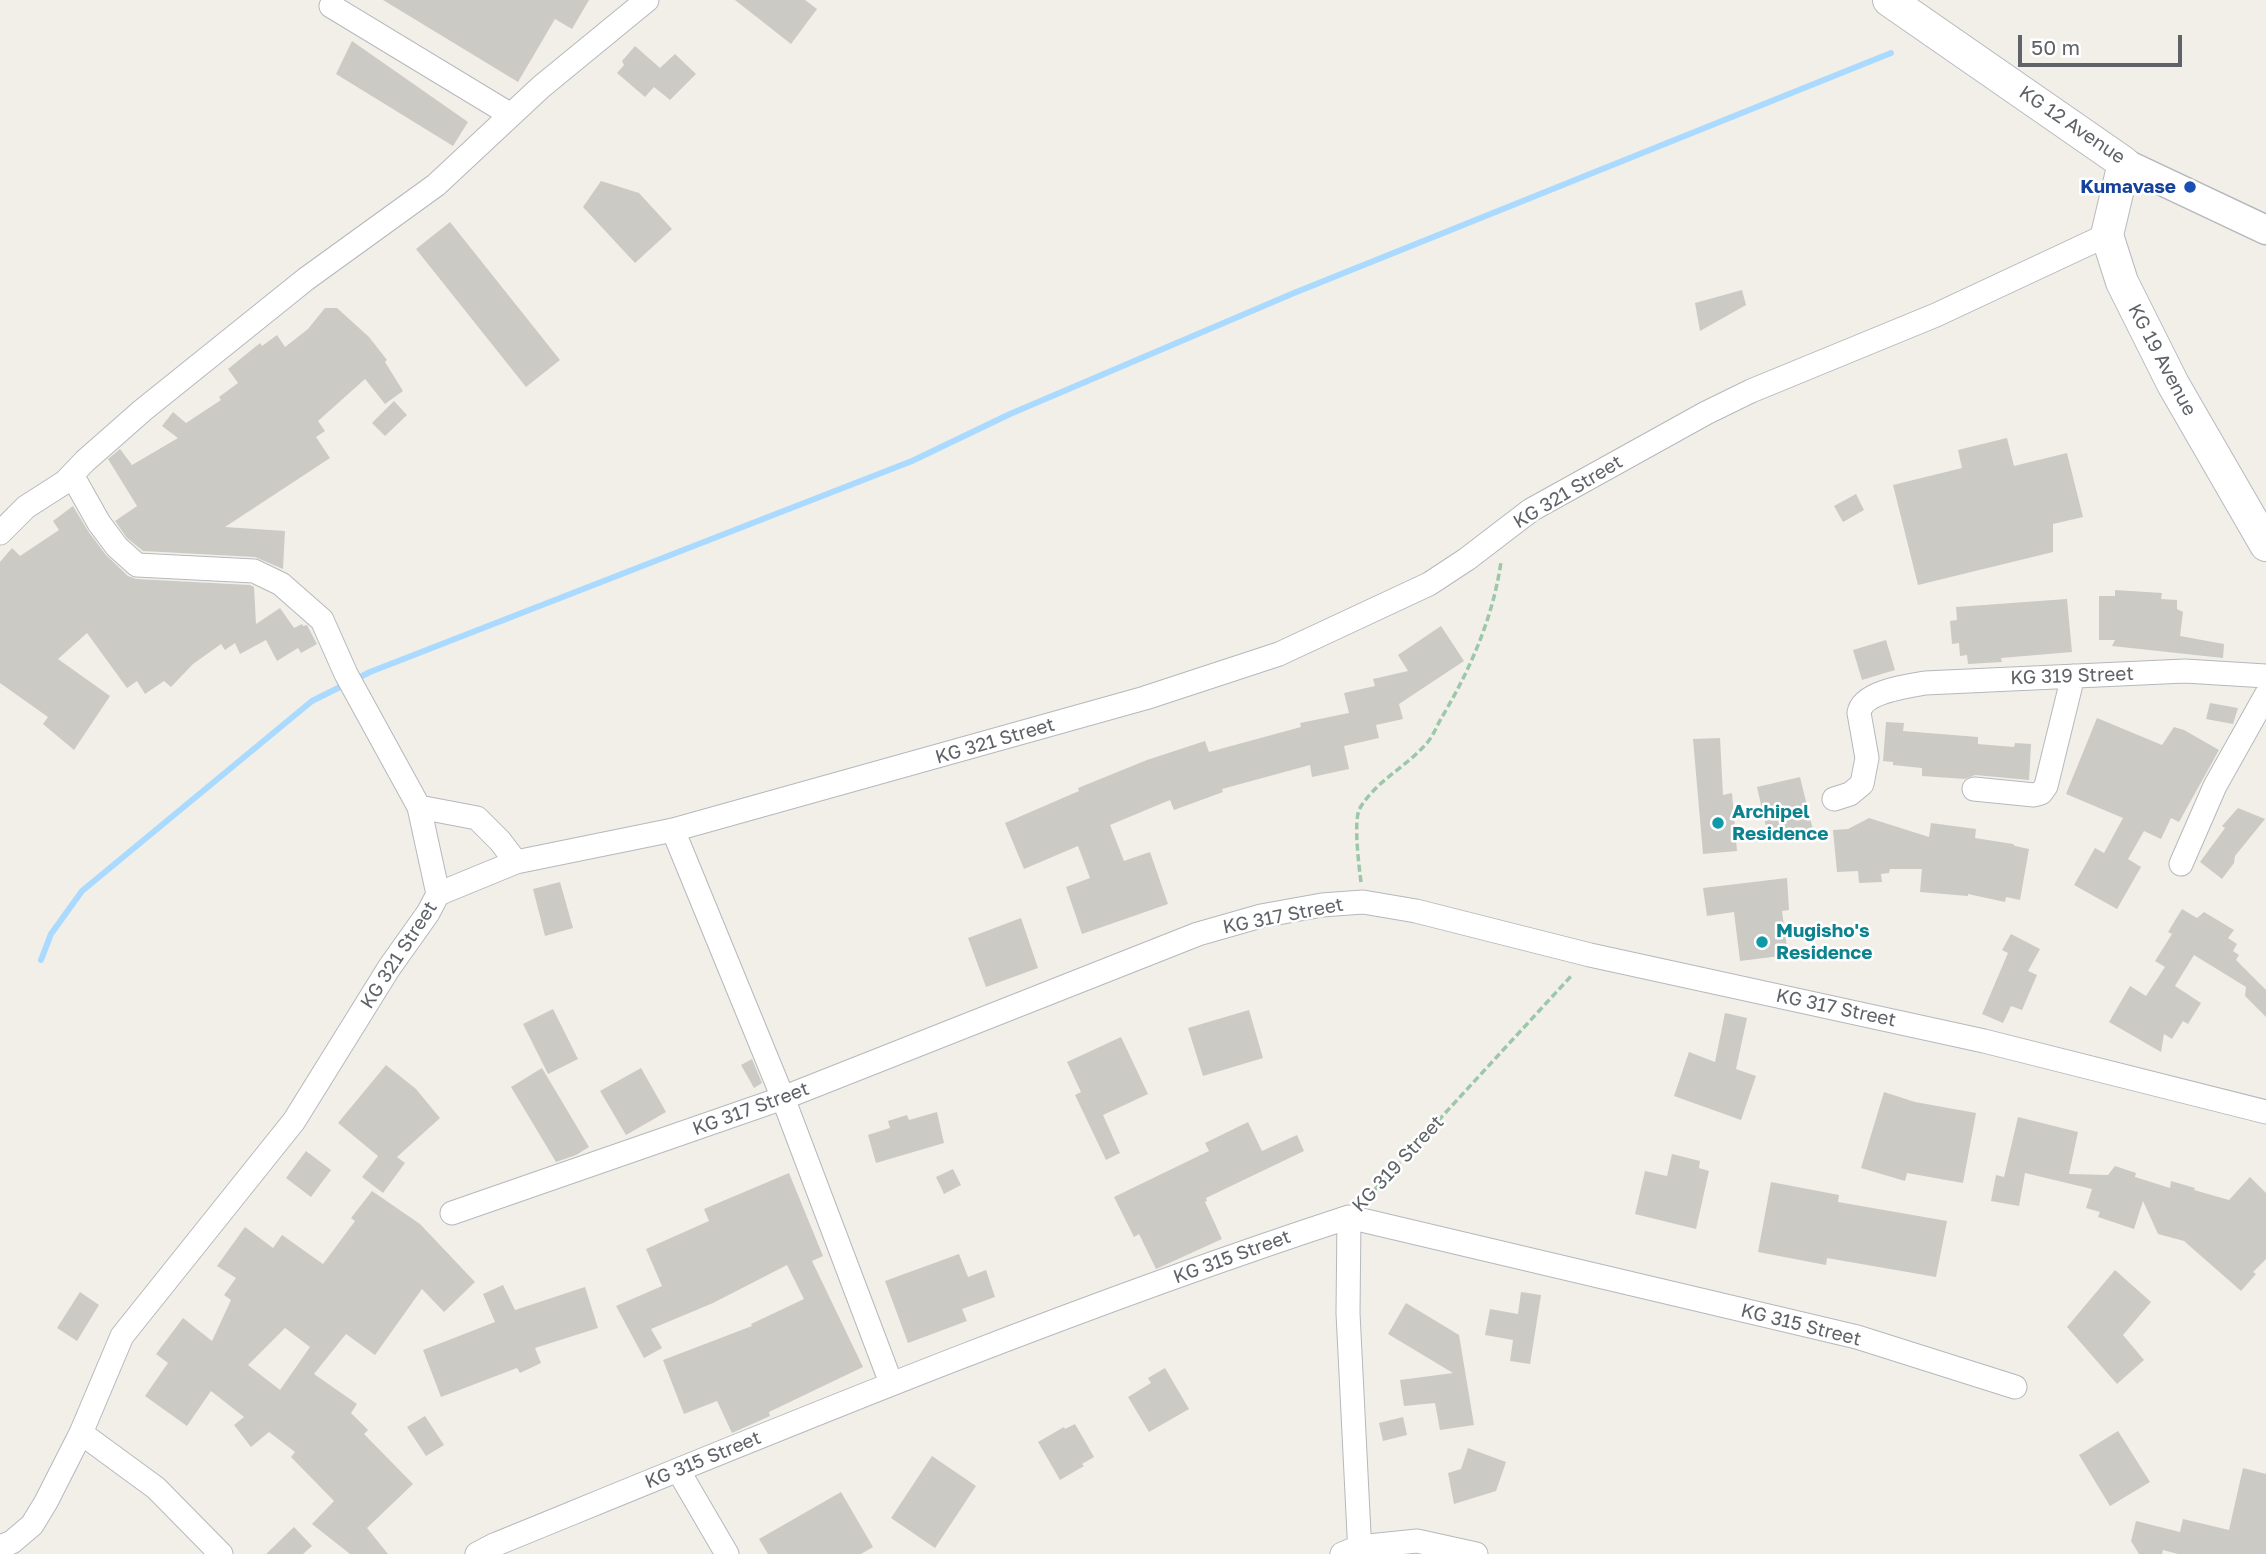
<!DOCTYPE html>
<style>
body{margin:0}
#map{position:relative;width:2266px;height:1554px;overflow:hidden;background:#f1efe8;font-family:"Golos Text",sans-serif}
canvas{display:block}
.scale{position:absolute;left:2018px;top:35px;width:164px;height:32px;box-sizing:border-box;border:4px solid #5f6368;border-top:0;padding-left:9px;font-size:21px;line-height:24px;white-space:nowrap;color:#5f6368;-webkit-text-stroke:5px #fff;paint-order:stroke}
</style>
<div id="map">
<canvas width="2266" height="1554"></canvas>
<div class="scale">50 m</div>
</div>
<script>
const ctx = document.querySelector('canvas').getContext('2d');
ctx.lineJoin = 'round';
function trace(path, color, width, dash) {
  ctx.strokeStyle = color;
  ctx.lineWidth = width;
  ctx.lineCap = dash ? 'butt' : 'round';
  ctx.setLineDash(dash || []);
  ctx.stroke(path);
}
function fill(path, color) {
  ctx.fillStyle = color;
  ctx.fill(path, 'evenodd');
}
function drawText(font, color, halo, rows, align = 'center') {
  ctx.font = font + ' "Golos Text",sans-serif';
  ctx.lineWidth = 5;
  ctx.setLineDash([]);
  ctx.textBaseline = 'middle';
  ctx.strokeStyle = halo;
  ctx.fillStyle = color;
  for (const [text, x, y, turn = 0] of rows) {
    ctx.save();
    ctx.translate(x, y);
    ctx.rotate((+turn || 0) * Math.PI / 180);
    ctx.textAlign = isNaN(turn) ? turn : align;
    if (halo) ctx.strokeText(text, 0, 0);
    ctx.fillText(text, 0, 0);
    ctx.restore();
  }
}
const stream = new Path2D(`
 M41,960L51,934L82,891L312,701L370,672L912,461L1010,414L1294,293L1891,53`);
const building = new Path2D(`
 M383,0H589L572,29L555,19L518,82Z
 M735,0H805L817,9L791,44Z
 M352,41L468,122L453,146L336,74Z
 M635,46L660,68L675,54L696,74L670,100L654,87L645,97L617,73L624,65L622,61Z
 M601,181L639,193L672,229L635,263L583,207Z
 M450,222L560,360L526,387L416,249Z
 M1742,290L1746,305L1700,331L1695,303Z
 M325,308H337L369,337L387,360L385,362L403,391L385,404L365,379L318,421L325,431L316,437L330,458L225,527L285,531L283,569L255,557L143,551L127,538L115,521L137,506L108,459L120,449L132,465L178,438L162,426L173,412L186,423L221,400L219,397L238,383L228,369L260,343L262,346L277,335L285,347L308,329Z
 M394,401L407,415L385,436L372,423Z
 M2007,438L2014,466L2067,453L2083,517L2053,524V552L1918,585L1893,485L1962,468L1958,450Z
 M1856,494L1864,510L1843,522L1834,506Z
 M73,506L88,531L106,555L128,576L136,579L250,585L254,587L256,624L280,608L294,628L302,624L303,626L307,625L317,644L301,653L298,648L277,661L266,640L240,654L235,643L225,650L221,644L193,664L171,687L164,681L145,694L137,681L127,688L87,633L58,659L110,696L74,750L43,724L48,717L0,683V562L12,548L20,556L59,530L53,521Z
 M2115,590L2162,593L2161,599L2177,600V609L2183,612L2180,636L2224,644L2223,658L2112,646L2115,640H2099V596H2115Z
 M2067,599L2072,652L2001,658L2002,662L1968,664L1967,655L1960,656L1959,643L1952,644L1950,621L1957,620L1956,607Z
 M1441,626L1464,661L1399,704L1403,719L1376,725L1379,738L1344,746L1349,769L1312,777L1310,765L1222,789L1223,792L1174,810L1170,800L1110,825L1124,861L1150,852L1168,904L1082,934L1066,887L1090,878L1078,846L1024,869L1005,823L1079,791L1078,788L1147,760L1205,741L1209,752L1301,727L1300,723L1349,713L1344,693L1375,686L1373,679L1408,671L1398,655Z
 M1886,640L1895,670L1862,680L1853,650Z
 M2210,703L2238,708L2233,724L2206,719Z
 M2097,718L2162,745L2174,727L2184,730L2219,750L2179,822L2171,818L2161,839L2144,831L2128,859L2141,867L2117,909L2074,885L2095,848L2104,853L2123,818L2066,794Z
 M1886,722L1904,723L1903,731L1978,737V744L2014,747L2015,743L2031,744L2029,780L1975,775L1965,779L1922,776V768L1893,765V762L1883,761Z
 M1720,738L1723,795L1732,793L1737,851L1703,854L1693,739Z
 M1800,777L1813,830L1769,840L1757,787Z
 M2238,808L2265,819L2235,856L2234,863L2222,879L2200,862L2225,828L2222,826Z
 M1869,818L1929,837L1931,823L1976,829L1975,838L2013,844L2015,846L2029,849L2020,900L2006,897L2005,902L1968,894V896L1920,892L1922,869H1890L1889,873L1881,874L1882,882L1859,883L1858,871L1837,872L1833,830L1848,829Z
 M1787,878L1789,910L1782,911L1788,955L1740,961L1734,912L1707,916L1703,888Z
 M560,882L573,928L545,936L533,889Z
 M2182,909L2197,918L2204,912L2234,930L2228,938L2237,944L2233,951L2239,955L2236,960L2266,990V1017L2245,996L2246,987L2194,955L2175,986L2201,1003L2188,1024L2183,1021L2172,1039L2164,1034L2161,1052L2109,1022L2130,986L2146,996L2165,967L2155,961L2172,934L2168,932Z
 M1021,918L1038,968L986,987L968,938Z
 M2011,934L2040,949L2028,971L2037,975L2022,1010L2011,1006L2003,1023L1982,1014L2008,953L2002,950Z
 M553,1009L578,1059L548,1074L523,1024Z
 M1249,1010L1263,1058L1203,1076L1188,1028Z
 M1725,1013L1747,1018L1736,1069L1756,1076L1741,1120L1674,1096L1689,1052L1715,1062Z
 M1121,1037L1148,1094L1103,1115L1120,1153L1106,1160L1075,1095L1081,1092L1067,1062Z
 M752,1059L762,1083L754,1088L741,1065Z
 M386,1065L416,1089L440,1118L397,1157L405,1163L383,1193L362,1177L378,1156L338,1123Z
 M542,1068L589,1147L576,1155L556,1162L511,1087Z
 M641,1068L666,1112L626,1135L600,1091Z
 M1884,1092L1915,1102L1976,1113L1963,1183L1907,1173L1905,1181L1861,1168Z
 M937,1112L944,1143L876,1163L868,1135L890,1128L888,1121L907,1115L909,1120Z
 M2018,1117L2078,1132L2069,1174L2108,1175L2115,1166L2136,1173L2135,1177L2170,1188L2171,1181L2195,1188L2194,1190L2229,1200L2250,1177L2266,1193V1259L2253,1272L2256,1274L2241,1291L2184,1241L2158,1234L2143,1201L2134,1229L2098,1217L2100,1212L2086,1208L2092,1189L2025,1173L2019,1206L1991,1201L1996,1175L2004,1177Z
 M1248,1122L1262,1151L1297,1135L1304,1151L1206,1198L1207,1201L1205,1202L1222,1239L1156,1269L1139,1234L1134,1237L1114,1197L1209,1151L1205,1143Z
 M306,1151L331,1170L311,1197L286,1178Z
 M1672,1154L1700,1161L1699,1168L1709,1171L1696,1229L1635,1214L1645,1171L1667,1176Z
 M953,1169L961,1185L944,1194L936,1177Z
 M789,1173L823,1256L812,1261L863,1367L769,1412L770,1416L732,1433L717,1401L684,1414L663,1360L752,1326L751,1324L804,1299L787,1265L713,1303L651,1329L662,1348L644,1358L616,1306L662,1286L646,1249L709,1221L704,1209Z
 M1771,1182L1839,1195L1838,1202L1947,1221L1936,1277L1827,1258L1826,1265L1758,1252Z
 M372,1191L420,1224L475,1282L444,1312L422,1289L375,1355L346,1334L314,1374L357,1404L351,1413L368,1430L364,1434L413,1484L367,1528L388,1554H350L312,1524L334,1501L291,1457L295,1452L269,1432L251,1447L234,1425L244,1417L211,1391L187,1426L145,1396L168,1363L156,1354L183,1318L212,1341L231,1300L224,1295L236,1278L217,1266L245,1227L273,1248L282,1235L323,1264L355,1221L351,1218ZM285,1328L310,1347L280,1390L248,1365Z
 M959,1254L968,1277L986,1270L995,1297L962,1309L967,1321L908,1343L885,1281Z
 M2115,1270L2151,1302L2123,1335L2144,1360L2117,1384L2067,1327Z
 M503,1285L515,1310L585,1287L598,1328L535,1348L541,1363L520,1373L517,1368L441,1397L423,1350L495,1322L483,1294Z
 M80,1292L99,1305L77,1341L57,1328Z
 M1521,1292L1541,1295L1530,1364L1510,1361L1513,1340L1485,1335L1490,1309L1518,1314Z
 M1406,1303L1459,1335L1474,1425L1440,1430L1435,1403L1404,1406L1400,1380L1453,1373L1388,1334Z
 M1165,1368L1189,1409L1149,1432L1128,1397L1151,1383L1148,1378Z
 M425,1416L444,1445L426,1456L407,1427Z
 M1403,1417L1407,1435L1383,1441L1379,1423Z
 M1075,1424L1094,1457L1082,1464L1084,1466L1060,1480L1038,1442L1064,1427L1065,1429Z
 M2118,1431L2150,1482L2110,1506L2079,1455Z
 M1468,1448L1506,1462L1496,1491L1454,1504L1448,1473L1461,1469Z
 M932,1456L976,1486L935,1548L891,1518Z
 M2243,1468L2266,1474V1554H2178L2163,1550L2162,1554H2139L2131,1541L2136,1521L2180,1532L2183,1519L2229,1530Z
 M841,1492L873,1547L861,1554H768L759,1539Z
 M294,1527L312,1546L303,1554H266Z`);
const path = new Path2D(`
 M1361,882C1359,867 1353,819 1360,808C1376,781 1406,767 1426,744C1433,737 1437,725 1442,717C1471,668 1493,617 1501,562
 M1367,1198L1573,974`);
const minor = new Path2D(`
 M331,6L511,115
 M72,475L99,523L117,547L137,565L254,571L281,584L322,620L346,674L419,807L438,894
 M0,533L26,507L65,482L85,461L143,410L306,279L436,185L541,87L647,0
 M1974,789L2034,795L2041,793L2046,786L2073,676
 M1834,799L1850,794L1862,784L1867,758L1859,713C1862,692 1907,686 1925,683L2185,671L2266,676
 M419,807L477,818L500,841L516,862
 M673,830L783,1098L891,1383
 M2181,864L2215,786L2266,695
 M452,1213L783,1098L1198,934L1261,916L1322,905L1363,902L1416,911L1590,955L1984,1041L2266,1112
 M1349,1217L1348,1313L1360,1554
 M81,1433L156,1488L221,1554
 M678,1470L727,1554
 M0,1547L12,1542L32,1525L46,1502L81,1433L122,1336L294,1121L389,968L428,913L438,894L516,862L673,830L1145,698L1279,654L1429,584L1467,559L1531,510L1706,413L1751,391L1936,315L2107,235
 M477,1554L494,1545C776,1430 1059,1312 1349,1217L1857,1337L2015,1387
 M1342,1554L1359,1547L1417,1541L1476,1554`);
const tertiary = new Path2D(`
 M2124,163L2266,230`);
const secondary = new Path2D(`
 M1889,0L2124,163L2107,235L2122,282L2173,384L2266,545`);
const markers = [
 [2190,187,7,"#1a4fb4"],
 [1718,823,7,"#0f9aa8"],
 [1762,942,7,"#0f9aa8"]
];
const streetNames = [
 ["KG 12 Avenue",2072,125,34],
 ["KG 19 Avenue",2162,360,62],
 ["KG 321 Street",1568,492,-31],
 ["KG 319 Street",2072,676,-2],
 ["KG 321 Street",995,741,-16],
 ["KG 317 Street",1283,916,-11],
 ["KG 321 Street",399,955,-57],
 ["KG 317 Street",1836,1008,12],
 ["KG 317 Street",751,1109,-20],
 ["KG 319 Street",1398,1164,-47],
 ["KG 315 Street",1232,1257,-20],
 ["KG 315 Street",1801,1325,14],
 ["KG 315 Street",703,1460,-22]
];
const transitNames = [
 ["Kumavase",2176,187]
];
const cultureNames = [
 ["Archipel",1732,812],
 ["Residence",1732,834],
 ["Mugisho's",1776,931],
 ["Residence",1776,953]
];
trace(stream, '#aadaff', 6);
fill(building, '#cccac5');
trace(minor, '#b5b8bc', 25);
trace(tertiary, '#b5b8bc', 31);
trace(secondary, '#b6babf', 34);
trace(path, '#9cc7a9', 3.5, [7, 3.5]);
trace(minor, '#fff', 23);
trace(tertiary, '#fff', 28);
trace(secondary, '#fff', 32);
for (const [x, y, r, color] of markers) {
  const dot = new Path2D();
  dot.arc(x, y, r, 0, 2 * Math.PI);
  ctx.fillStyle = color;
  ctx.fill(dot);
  trace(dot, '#fff', 2.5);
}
drawText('19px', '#5f6368', '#fff', streetNames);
drawText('bold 19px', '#164399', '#fff', transitNames, 'right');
drawText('bold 19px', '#0d838f', '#fff', cultureNames, 'left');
</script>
